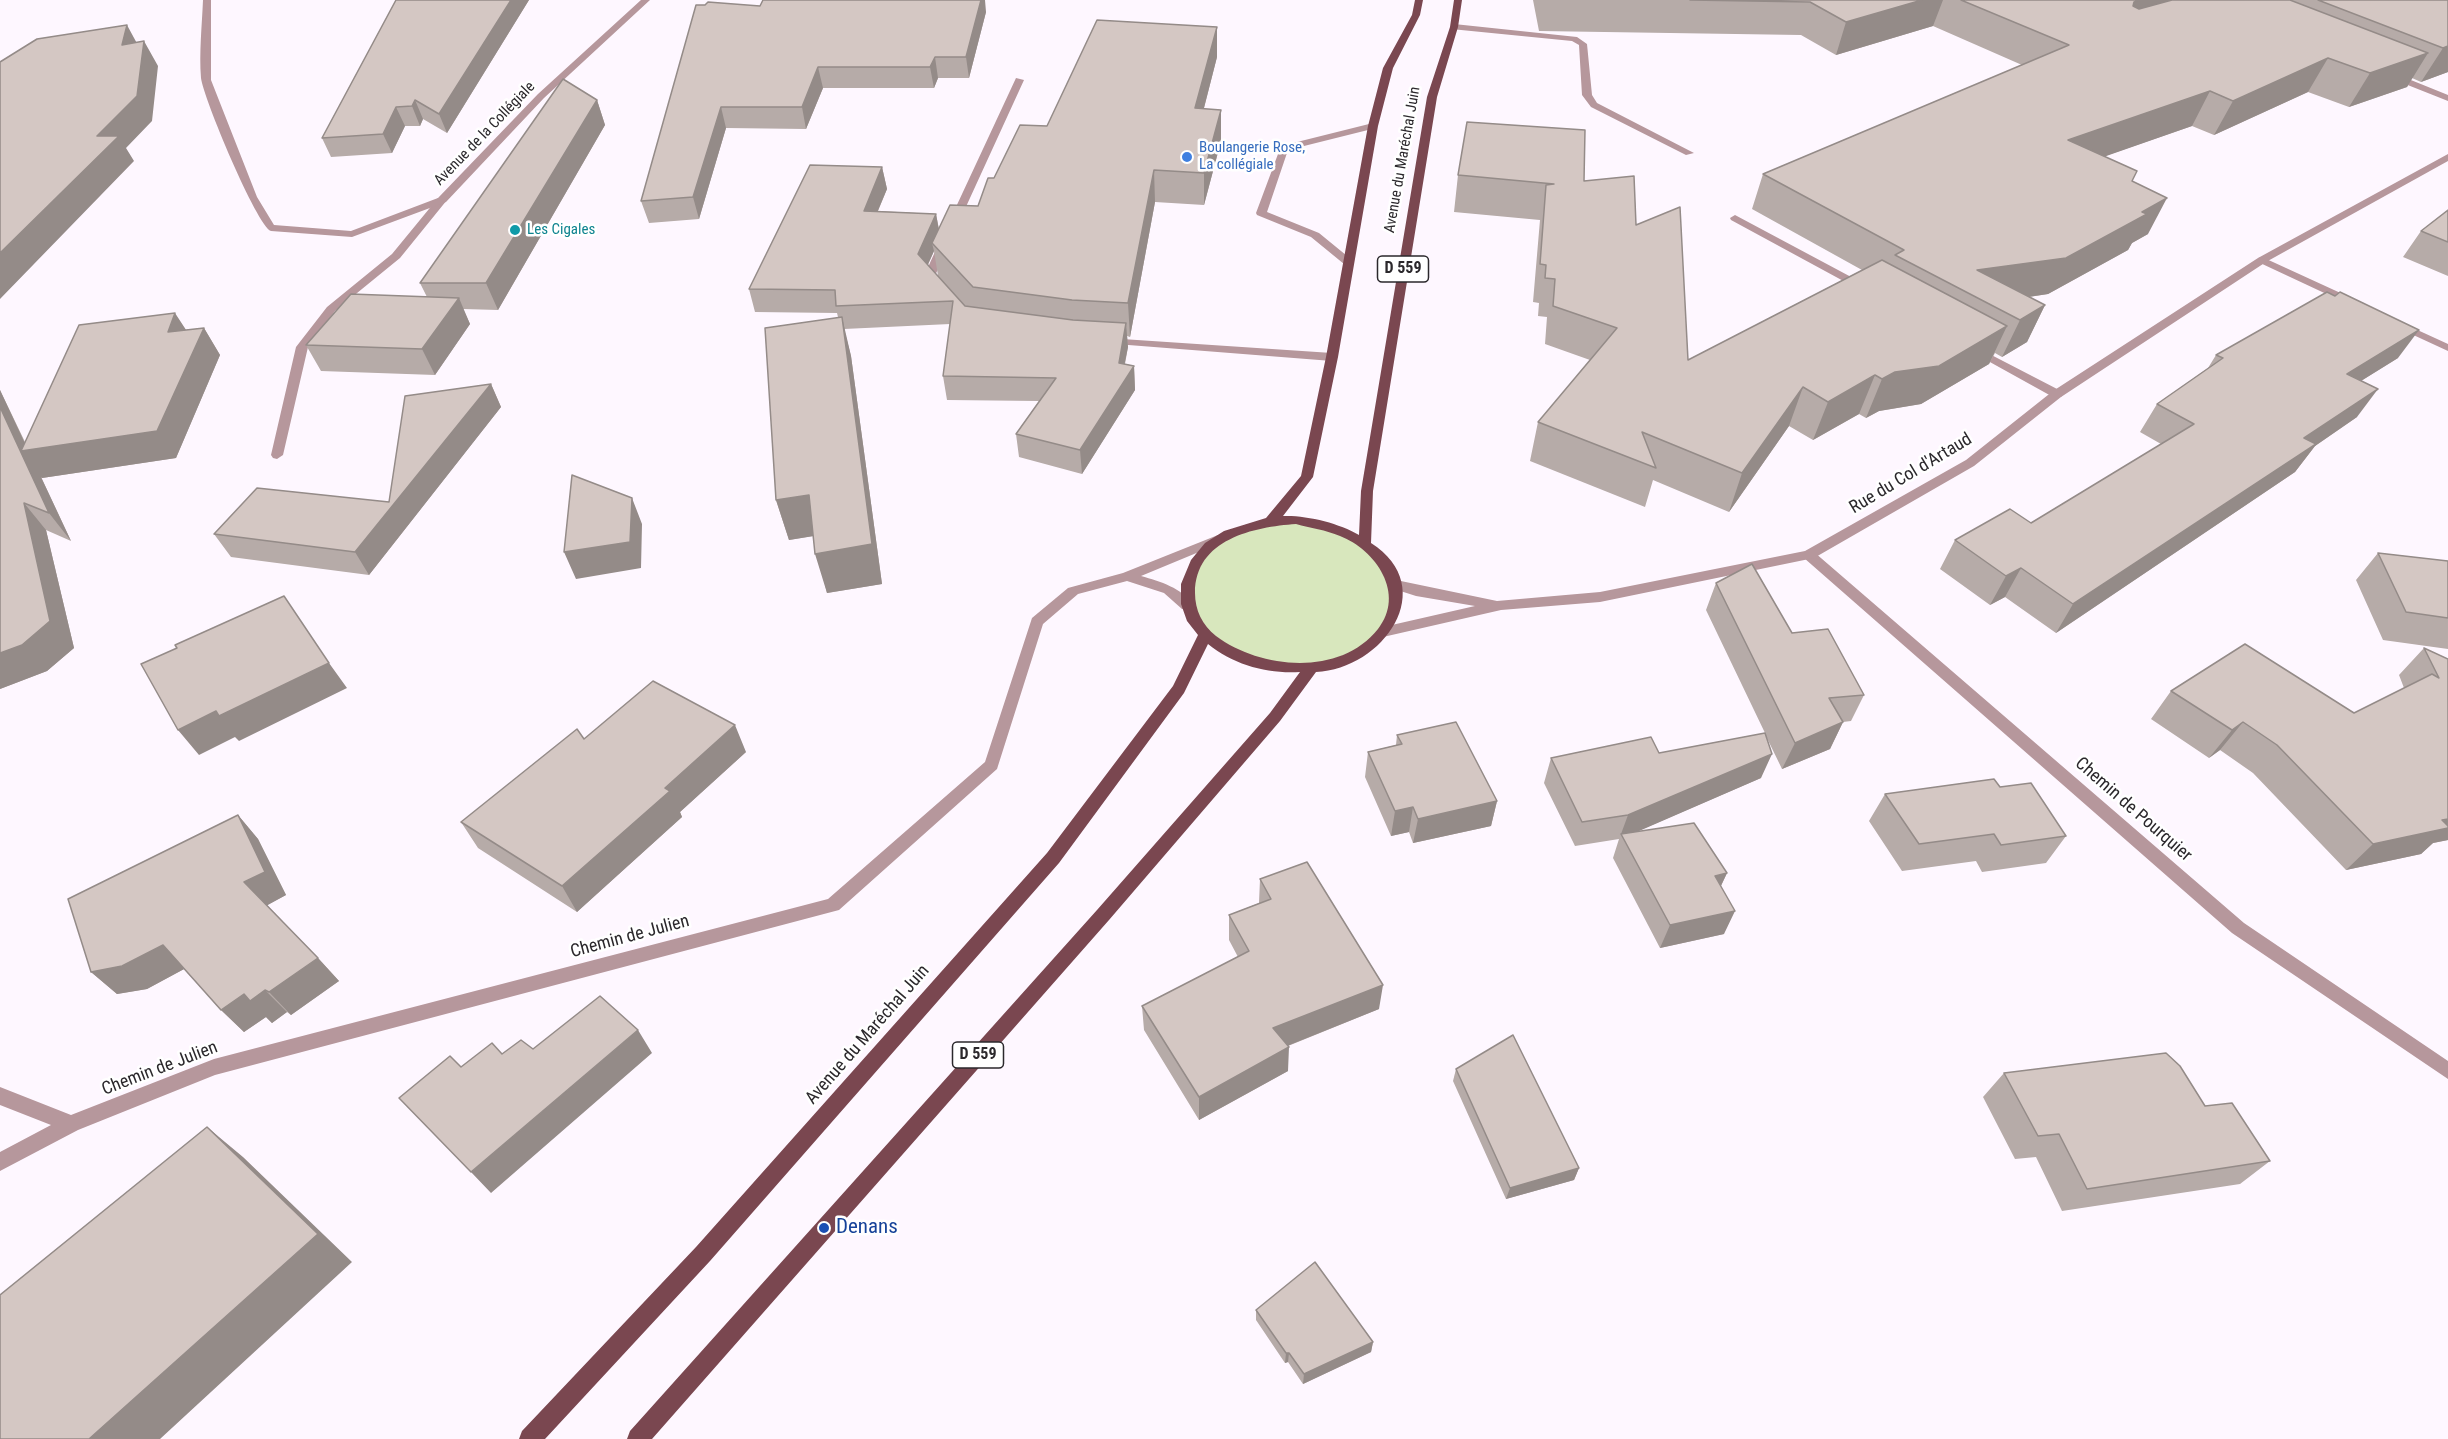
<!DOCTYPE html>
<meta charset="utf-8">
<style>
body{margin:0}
canvas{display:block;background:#fef7ff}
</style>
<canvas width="2448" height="1439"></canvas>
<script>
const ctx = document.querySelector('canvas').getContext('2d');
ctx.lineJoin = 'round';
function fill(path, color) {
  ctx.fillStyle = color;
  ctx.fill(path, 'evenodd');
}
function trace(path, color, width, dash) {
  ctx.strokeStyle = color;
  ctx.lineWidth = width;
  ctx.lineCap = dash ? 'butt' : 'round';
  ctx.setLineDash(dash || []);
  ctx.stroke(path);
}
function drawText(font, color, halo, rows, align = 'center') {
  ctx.font = font + ' "Roboto Condensed",sans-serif';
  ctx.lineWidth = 5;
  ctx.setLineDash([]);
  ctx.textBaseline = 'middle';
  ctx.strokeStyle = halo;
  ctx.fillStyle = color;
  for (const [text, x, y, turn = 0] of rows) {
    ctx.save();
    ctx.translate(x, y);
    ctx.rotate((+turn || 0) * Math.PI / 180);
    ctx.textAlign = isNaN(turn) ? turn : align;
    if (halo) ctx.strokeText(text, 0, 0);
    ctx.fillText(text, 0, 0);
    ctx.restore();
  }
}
const green = new Path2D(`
 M1296,520L1365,542L1399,600L1373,644L1312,667L1252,662L1194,621L1189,575L1200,556L1242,528Z`);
const service = new Path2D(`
 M1454,24L1577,37L1587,44L1592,95L1597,103L1694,153L1686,155L1591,107L1582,95L1579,45L1572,41L1451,29L1450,27Z
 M2390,74H2396L2448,95V101L2390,78Z
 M1016,78L1024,80L959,222L950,224L949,222Z
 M1373,123L1376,124V128L1288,150L1267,212L1319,233L1352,260V264H1344L1311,237L1257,215L1256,213L1281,146Z
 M438,198L447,200L400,258L335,311L308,347L283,455L277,459L273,458L271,455L296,347L327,307L392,254Z
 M1735,215L1868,286L1870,288L1868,290H1860L1731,220L1730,218Z
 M944,240L949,243L935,276L943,285L937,288L933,287L924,276L939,243Z
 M2262,257L2358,301L2360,303L2358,305H2350L2258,262V258Z
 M2400,322L2448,344V351L2396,327L2394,325Z
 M1107,338L1332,353L1338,357L1332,361L1103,343V339Z
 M1974,346L2061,391L2063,394L2061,397H2053L1970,351L1968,349Z`);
const minor = new Path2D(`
 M203,0H211V80L257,197L274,225L351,231L438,198L538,94L641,0H650L544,98L446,202L352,237L271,231C257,226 203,97 201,78C199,53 202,25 203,0Z
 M1218,535L1225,539L1223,542L1141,576C1161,582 1181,587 1194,606L1192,609H1182L1164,593L1127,581L1078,594L1043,624L997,769L839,910L215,1075L78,1130L0,1171V1152L51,1125L0,1105V1087L71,1115L214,1059L828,899L985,762L1032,618L1068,588L1123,573Z
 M1809,550L1814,552L2244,923L2448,1061V1079L2232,933L1804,558L1802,555L1804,552Z`);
const tertiary = new Path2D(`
 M2448,154V161L2266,262L2061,397L1974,466L1814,558L1600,602L1501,610L1383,637L1376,632L1383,627L1475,606L1416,596L1391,588L1389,585L1396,580L1497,601L1600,592L1805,551L1966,460L2053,391L2258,258Z`);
const primary = new Path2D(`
 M1415,0H1423L1420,15L1393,68L1378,126L1338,357L1313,477L1283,516C1306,515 1339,523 1359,535L1361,491L1427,97L1450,27L1454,0H1462L1458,27L1437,97L1373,491L1371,543C1441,588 1383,669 1316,672L1280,721L1109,920L652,1439H627L630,1431L1097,910L1270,713L1300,672C1267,674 1234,665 1208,644L1184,693L1059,863L710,1261L545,1439H519L522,1431L696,1247L1047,853L1173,686L1198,635L1187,621L1181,604V584L1191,560L1205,543L1224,531L1266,518L1301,476L1326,357L1368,126L1383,68L1412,15ZM1296,524C1310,528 1326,530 1340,536C1376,550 1406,594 1378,629C1340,677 1260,669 1216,636C1202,625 1195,610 1195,593C1195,539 1254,527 1296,524Z`);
const wall = new Path2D(`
 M396,0H529L447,133L423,119L420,126H405L392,153L331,157L322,138Z
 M1533,0H2448V72L2421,82L2412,78L2407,87L2349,107L2308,92L2214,135L2192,126L2105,156L2132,181L2148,234L2132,243L2128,250L2048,294L2029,297L2045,305L2027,342L2002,357L1995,353L1989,364L1921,404L1879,411L1866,418L1859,414L1813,440L1789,426L1729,512L1653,480L1645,507L1530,461L1538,422L1590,360L1545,344L1547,317L1538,316L1539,303L1533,302L1540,220L1454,212L1458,175L1584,181L1636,225L1688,360L1862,270L1752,209L1763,174L2022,65L1933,26L1836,55L1801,35L1539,31Z
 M760,6L986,12L969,78H938L934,88H823L806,129L726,128L699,219L649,223L641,201Z
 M1217,57L1204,108L1221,141L1204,205L1155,202L1130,337L1127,336L1128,347L1125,364L1134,366L1135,390L1082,474L1019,457L1016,434L1039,401L947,400L943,376L950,324L844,329L851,356L882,584L827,593L813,536L789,540L776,500L838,317L837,313L755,312L749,289L882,167L887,189L878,211L936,214L939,229L978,206L994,178L1047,126ZM934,251L938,276L928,265Z
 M597,100L605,125L498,310L463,309L470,324L435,375L321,371L306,345L427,297L420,283Z
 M2448,210V276L2403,257L2421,231Z
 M204,328L220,355L176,458L42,478L41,477L71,541L46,530L74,648L47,671L0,689V390L25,442L186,330Z
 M2216,355L2398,358L2361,381L2357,417L2315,446L2295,472L2056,633L2005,597L1990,605L1940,569L1955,540L2031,523L2161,444L2140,432L2157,404L2208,368Z
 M491,384L501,407L369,575L231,557L214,534L389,502Z
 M2378,553L2448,561V649L2383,640L2356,580Z
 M1716,583L1792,633L1864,695L1851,721L1843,722L1830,749L1782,769L1765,734L1761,778L1638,831L1727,873L1721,886L1724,934L1660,948L1613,858L1619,839L1575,846L1544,783L1551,758L1659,753L1765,733L1706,610Z
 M2424,648L2448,659V840L2433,843L2421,854L2346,870L2253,773L2220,750L2209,758L2151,719L2171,691L2354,713L2404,688L2399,675Z
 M1397,735L1497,801L1491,826L1413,843L1409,832L1391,836L1365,777L1368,752L1396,745Z
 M584,739L746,752L680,812L682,817L577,912L478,848L461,822Z
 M2000,787L2066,836L2046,863L1982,872L1976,861L1902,871L1869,821L1885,794Z
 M238,815L258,839L286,895L267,905L318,958L339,981L291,1015L287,1012L272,1023L266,1017L244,1032L221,1010L184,969L147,989L117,994L91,972Z
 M1260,879L1379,1009L1288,1046V1071L1199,1120L1144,1030L1142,1006L1238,957L1229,940V915L1259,903Z
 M1456,1069L1579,1168L1574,1180L1506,1199L1453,1081Z
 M2004,1073L2205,1106L2270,1161L2240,1184L2062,1211L2036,1157L2015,1159L1983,1097Z
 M1256,1310L1373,1342L1371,1352L1303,1384L1288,1362L1285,1363L1256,1320Z`);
const shadedWall = new Path2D(`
 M511,0H529L447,133L439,114Z
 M981,0H985L986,12L969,78L966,57Z
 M1922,0H1943L1933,26L1836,55L1846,22Z
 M2140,0H2218L2118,35L2134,2Z
 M127,25L140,49L122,45Z
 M1217,27V57L1196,139L1195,108Z
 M144,41L158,66L152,121L126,148L134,161L0,299V253L97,136Z
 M2448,46V72L2421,82L2443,48Z
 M2428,53L2407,87L2349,107L2370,73Z
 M935,57L938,78L934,88L930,67Z
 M2328,58L2308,92L2214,135L2233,101Z
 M818,67L823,88L806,129L802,107Z
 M2210,91L2192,126L2052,175L2068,140Z
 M415,100L423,119L420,126L412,106Z
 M597,100L605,125L498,310L486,283Z
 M396,107L405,126L392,153L383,134Z
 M721,107L726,128L699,219L693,197Z
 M1221,110V141L1204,205V173Z
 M882,167L887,189L868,234L864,211Z
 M1154,170L1155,202L1130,337L1128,303Z
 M2167,198L2148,234L2132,243L2128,250L2048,294L1987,303L1977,270L2142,212Z
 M936,214L940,236L932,243L934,251L922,277L918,254Z
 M459,298L470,324L435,375L422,349Z
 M2045,305L2027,342L2002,357L2020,320Z
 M175,313L192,339L168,332Z
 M842,317L851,356L882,584L827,593L815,554Z
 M1126,323L1128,347L1120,386L1119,363Z
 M2007,326L1989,364L1921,404L1879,411L1866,418L1882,379L1895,372Z
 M204,328L220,355L176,458L42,478L41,477L71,541L49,513L0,407V390L28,450Z
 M2419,330L2398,358L2327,402L2347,374Z
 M1134,366L1135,390L1082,474L1080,450Z
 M1875,375L1859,414L1813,440L1828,402Z
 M491,384L501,407L369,575L355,552Z
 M1803,387L1789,426L1729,512L1742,473Z
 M2378,389L2357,417L2315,446L2295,472L2056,633L2073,604L2304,438Z
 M809,495L820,535L789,540L776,500Z
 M632,498L642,524L641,568L576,579L564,552Z
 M24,503L46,530L74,648L47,671L0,689V653Z
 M2021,568L2005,597L1990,605L2006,576Z
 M329,663L347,688L239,741L235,737L199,755L178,730L216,711Z
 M1843,722L1830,749L1782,769L1795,743Z
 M2243,722L2220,750L2209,758L2232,730Z
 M735,725L746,752L680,812L682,817L577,912L562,886L665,788Z
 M1772,754L1761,778L1623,838L1621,834L1628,815Z
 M1497,801L1491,826L1413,843L1418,819Z
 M1413,807L1409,832L1391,836L1395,811Z
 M238,815L258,839L286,895L266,906L244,882Z
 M2448,819V840L2433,843L2421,854L2346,870L2373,844Z
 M1727,873L1716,896L1715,876Z
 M1735,911L1724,934L1660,948L1670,925Z
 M163,945L186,968L147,989L117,994L91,972Z
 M318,958L339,981L291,1015L269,992Z
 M1383,985L1379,1009L1272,1052L1273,1028Z
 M265,990L287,1012L272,1023L266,1017L244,1032L221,1010L244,994Z
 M638,1030L652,1053L491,1193L471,1172Z
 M1289,1047L1288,1071L1199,1120V1097Z
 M207,1127L243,1157L352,1262L160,1439H89Z
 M1579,1168L1574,1180L1506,1199L1510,1188Z
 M1373,1342L1371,1352L1303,1384L1304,1374Z
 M1286,1353H1289L1288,1362L1285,1363Z`);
const building = new Path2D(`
 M396,0H511L439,114L415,100L412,106L396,107L383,134L322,138Z
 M763,0H981L966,57H935L930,67H818L802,107H721L693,197L641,201L696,5H705L708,2L760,6Z
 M1690,0H1922L1846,22L1810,2Z
 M1961,0H2140L2134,2L2133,6L2139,9L2172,0H2290L2428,53L2370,73L2328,58L2233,101L2210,91L2068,140L2137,171L2132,181L2167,198L2142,212L2147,214L2066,258L1977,270L2045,305L2020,320L1895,255L1904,250L1763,174L2069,45Z
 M2318,0H2448V46L2443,48Z
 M1097,20L1217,27L1195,108L1221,110L1204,173L1154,170L1128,303L1072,300L973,287L932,243L950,205L978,206L988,178H994L1020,125L1047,126Z
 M127,25L122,45L144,41L137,96L97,136H119L0,253V62L37,39Z
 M563,79L597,100L486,283H420Z
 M1467,122L1585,130L1584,181L1634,176L1636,225L1680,207L1688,360L1882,260L2007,326L1939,366L1895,372L1882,379L1875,375L1828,402L1803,387L1742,473L1642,432L1656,468L1538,422L1617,328L1553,306L1555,279L1545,278L1546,265L1540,264L1546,185L1554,184L1458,175Z
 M810,165L882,167L864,211L936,214L918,254L965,306L1073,320L1126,323L1119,363L1134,366L1080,450L1016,434L1056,378L943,376L953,301L836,306L835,290L749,289Z
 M2448,210V242L2421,231Z
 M2327,292L2335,296L2340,292L2419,330L2347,374L2378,389L2304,438L2316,444L2073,604L2021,568L2006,576L1955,540L2010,509L2031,523L2194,424L2157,404L2223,358L2216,355Z
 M351,294L459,298L422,349L306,345Z
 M175,313L168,332L204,328L157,431L21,451L79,325Z
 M842,317L872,544L815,554L809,495L776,500L765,328Z
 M491,384L355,552L214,534L257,488L389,502L405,396Z
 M0,407L49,513L24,503L50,621L22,645L0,653Z
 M572,475L632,498L630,542L564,552Z
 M2378,553L2448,561V618L2406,612Z
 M1752,564L1792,633L1828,629L1864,695L1829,698L1843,722L1795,743L1716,583Z
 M284,596L329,663L219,716L216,711L178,730L141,664L177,648L175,645Z
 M2245,644L2354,713L2432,674L2439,678L2424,648L2448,659V819L2442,820L2448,826V828L2373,844L2277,745L2243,722L2232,730L2171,691Z
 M653,681L735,725L665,788L670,791L562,886L461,822L577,729L584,739Z
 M1456,722L1497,801L1418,819L1413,807L1395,811L1368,752L1402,744L1397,735Z
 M1765,733L1772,754L1628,815L1582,822L1551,758L1651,737L1659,753Z
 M1994,779L2000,787L2031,783L2066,836L2001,845L1994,834L1919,844L1885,794Z
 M238,815L265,872L244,882L318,958L269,992L265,990L250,1001L244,994L221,1010L163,945L122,966L91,972L68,899Z
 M1694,823L1727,873L1715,876L1735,911L1670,925L1621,834Z
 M1307,862L1383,985L1273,1028L1289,1047L1199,1097L1142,1006L1249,951L1229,915L1271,899L1260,879Z
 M600,996L638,1030L471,1172L399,1098L450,1056L461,1067L492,1043L502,1054L521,1040L533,1049Z
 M1513,1035L1579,1168L1510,1188L1456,1069Z
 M2166,1053L2180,1066L2205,1106L2232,1103L2270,1161L2087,1189L2059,1134L2038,1136L2004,1073Z
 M207,1127L318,1234L89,1439H0V1295Z
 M1315,1262L1373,1342L1304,1374L1289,1353H1286L1256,1310Z`);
const markers = [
 [1187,157,6,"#3f7fe0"],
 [515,230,6,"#0f9aa8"],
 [824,1228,6,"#1a4fb4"]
];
const farStreetnames = [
 ["Avenue de la Collégiale",485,134,-46],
 ["Avenue du Maréchal Juin",1403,160,-80]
];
const farShopnames = [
 ["Boulangerie Rose,",1199,148],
 ["La collégiale",1199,165]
];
const farCulturenames = [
 ["Les Cigales",527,230]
];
const shields = [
 [1403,269,51],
 [978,1055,51]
];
const shieldNames = [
 ["D 559",1403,269],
 ["D 559",978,1055]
];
const streetNames = [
 ["Rue du Col d'Artaud",1911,474,-31],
 ["Chemin de Pourquier",2133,810,41],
 ["Chemin de Julien",630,937,-15],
 ["Avenue du Maréchal Juin",868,1035,-49],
 ["Chemin de Julien",160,1069,-21]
];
const nearTransitnames = [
 ["Denans",836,1228]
];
fill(green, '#d8e7bd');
fill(service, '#b6979c');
fill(minor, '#b6979c');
fill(tertiary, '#b6979c');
fill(primary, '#7a4750');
fill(wall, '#b6aba8');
fill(shadedWall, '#948b88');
fill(building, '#d4c7c3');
trace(building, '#948b88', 1.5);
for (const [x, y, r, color] of markers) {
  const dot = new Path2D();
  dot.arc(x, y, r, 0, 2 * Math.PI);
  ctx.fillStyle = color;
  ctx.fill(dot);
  trace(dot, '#fff', 2);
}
drawText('15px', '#2b282c', '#fff', farStreetnames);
drawText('15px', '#366cbe', '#fff', farShopnames, 'left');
drawText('15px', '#0d838f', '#fff', farCulturenames, 'left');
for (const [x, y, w] of shields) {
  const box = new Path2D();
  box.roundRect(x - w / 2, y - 13, w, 26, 4.5);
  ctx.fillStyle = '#fff';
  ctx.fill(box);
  trace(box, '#2b282c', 1.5);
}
drawText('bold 16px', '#2b282c', null, shieldNames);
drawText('18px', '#2b282c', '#fff', streetNames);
drawText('21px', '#164399', '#fff', nearTransitnames, 'left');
</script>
